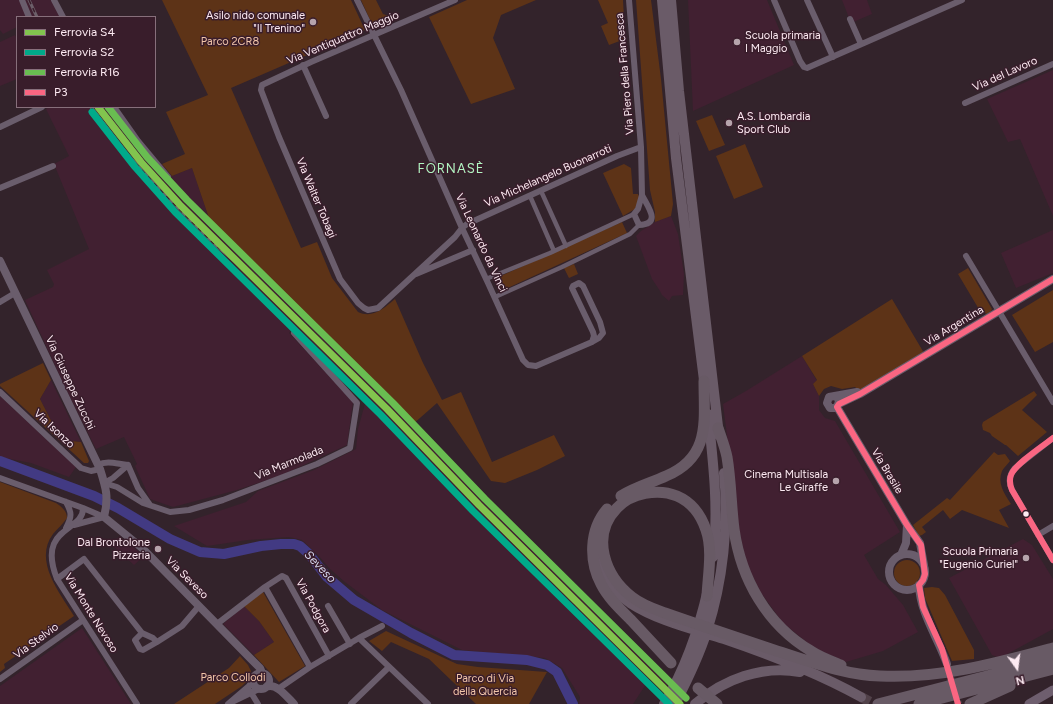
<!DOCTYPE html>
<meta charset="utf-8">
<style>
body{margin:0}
#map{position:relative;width:1053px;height:704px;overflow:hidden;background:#33232b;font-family:Figtree,sans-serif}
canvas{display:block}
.legend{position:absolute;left:16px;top:16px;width:140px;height:92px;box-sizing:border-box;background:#391d2b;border:1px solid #876f7b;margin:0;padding:5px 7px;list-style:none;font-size:12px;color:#fdeaf2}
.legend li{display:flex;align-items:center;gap:8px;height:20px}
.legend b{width:20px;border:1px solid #876f7b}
.north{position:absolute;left:997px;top:648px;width:40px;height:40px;-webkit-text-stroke:3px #391d2b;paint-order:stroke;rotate:166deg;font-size:11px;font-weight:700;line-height:16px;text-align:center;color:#fdeaf2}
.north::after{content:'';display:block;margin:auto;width:14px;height:18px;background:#fdeaf2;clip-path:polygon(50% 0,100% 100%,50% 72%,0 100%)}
</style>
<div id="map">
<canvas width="1053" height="704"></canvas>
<ul class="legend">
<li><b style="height:5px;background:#82c44e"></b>Ferrovia S4</li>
<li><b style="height:5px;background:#00aa8a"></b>Ferrovia S2</li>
<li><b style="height:5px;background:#69bd51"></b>Ferrovia R16</li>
<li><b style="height:5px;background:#fa6682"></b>P3</li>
</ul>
<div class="north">N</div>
</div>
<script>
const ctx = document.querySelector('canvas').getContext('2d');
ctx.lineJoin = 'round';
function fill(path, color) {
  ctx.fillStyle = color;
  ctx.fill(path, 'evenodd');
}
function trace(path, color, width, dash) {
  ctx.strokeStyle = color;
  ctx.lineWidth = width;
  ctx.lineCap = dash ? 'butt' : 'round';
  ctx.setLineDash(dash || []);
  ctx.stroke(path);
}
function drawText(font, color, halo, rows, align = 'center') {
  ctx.font = font + ' Figtree,sans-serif';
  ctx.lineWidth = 3;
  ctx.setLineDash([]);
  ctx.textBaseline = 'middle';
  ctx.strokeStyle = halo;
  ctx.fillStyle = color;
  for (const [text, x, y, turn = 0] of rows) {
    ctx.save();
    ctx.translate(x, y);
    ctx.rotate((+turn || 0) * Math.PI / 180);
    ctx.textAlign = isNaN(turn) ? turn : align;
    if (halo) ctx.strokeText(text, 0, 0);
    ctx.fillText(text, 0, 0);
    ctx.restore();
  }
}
const built = new Path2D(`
 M0,0H20L28,17H17V27L3,34L0,30Z
 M24,0H51L61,17H31Z
 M688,0H767L794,65L693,111Z
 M842,0H867L872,14L851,23Z
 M15,35L17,40V79L0,86V42Z
 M1053,70V216L1020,139L1008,142L987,99Z
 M49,107H111L126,129L124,130L154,167L162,164L172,176L192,168L212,227L412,425L488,506L667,684L663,691L650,678L633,704H579L580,697L562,668L545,658L462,650L382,610L345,582L330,569L318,555L302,540L289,537L248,540L207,546L174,526L246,502L258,491L314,470L356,449L358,429L366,400L293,328L289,333L353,402L347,445L282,475L237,490L173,507L150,499L135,466L137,464L124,437L96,449L65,387L25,300L53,287L54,284L47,270L89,249L54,164L69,156L46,109Z
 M671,216L678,234L684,274L683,295L672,296L669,301L662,295L660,291L652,279L636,236L641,231L655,222Z
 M1053,230V273L1016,288L1001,253Z
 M802,356L817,381L813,384L819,396V410L825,418L835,421L900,532L864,555L878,579L886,585L903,605L918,632L883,651L846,662L814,648L783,623L761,593L747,565L739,530L723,404L746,391Z
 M51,380L81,442L61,440L40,399Z
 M0,396L76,467L69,477L31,463L0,457Z
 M119,538L125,540L144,556L134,565L110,543L115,539Z
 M1023,539L1032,545L1053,579V629L1000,658L992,655L949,578Z
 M244,606L259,621L274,642L254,655L223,624Z
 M82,628L131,704H0V686Z`);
const green = new Path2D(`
 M162,0H351L365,30L231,88L301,248L317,242L332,278L358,312C373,319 384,308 395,299L423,363L442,400L461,392L492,462L554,435L565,456L537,470L505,483L491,481L437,403L412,425L212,227L192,168L172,176L162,164L185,154L166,112L208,95Z
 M361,0H376L383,14L392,17L373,26Z
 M467,0H536L501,15L493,38L515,89L471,104L429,17Z
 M598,0H623L625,39L609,45L601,26L608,23Z
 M636,0H651L661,79L673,204L671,216L655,222V212L650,190Z
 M712,115L725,145L709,151L696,121Z
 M745,144L763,187L734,199L716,156Z
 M624,164L631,168L633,194H638L640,199L635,209L623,216L603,173Z
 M622,222L627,233L499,292L494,279Z
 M574,264L578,274L569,278L564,268Z
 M968,268L992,309L991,311L987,314L980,311L958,274Z
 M1053,290V342L1035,352L1012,315Z
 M892,299L924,353L864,388L858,390L855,387L842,389L831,386L824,389L819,396L813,384L817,380L802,356Z
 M43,363L51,380L40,399L61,440L81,442L89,461L88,463H84L0,386V384Z
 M1034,391L1037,395L1022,410L1047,432L1018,456L1006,445H1005L992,436L990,433L983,430L982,425L983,422Z
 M994,452L998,455L1005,454L1010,461C1008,464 1004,467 1002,471C997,483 1004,493 1011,504L999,510L1009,528L962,510L950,519L943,510L922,527L926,532L922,535L919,536L913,525L947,498L950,500Z
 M0,482L56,503C62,507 67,511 67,518C63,524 57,529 53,534C33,561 60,593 74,616L4,664L5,668L0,672Z
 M894 573a13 13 0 1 1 26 0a13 13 0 1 1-26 0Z
 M932,587L939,588L945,595L974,650V659L952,661L925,598L924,588Z
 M263,592L305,666L279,682L254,655L274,642L259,621L244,606Z
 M386,631L457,664L478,667L547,672L529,704H476L429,659L391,642L382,651L369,641Z
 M240,656L248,665L251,671L249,679L242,686L215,704H174L229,668Z`);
const river = new Path2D(`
 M0,461L94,496L118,508L170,539L200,552L224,554L261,546L281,544H294L300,546L309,554L327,577L354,600L411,633L454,655L527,660L547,665L557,672L573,704`);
const tertiaryTunnel = new Path2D(`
 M947,667L958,704`);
const trunkTunnel = new Path2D(`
 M861,697L874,704`);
const pedestrian = new Path2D(`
 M541,191L566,246
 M530,196L554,251
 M486,279L550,253L634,214
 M495,297L562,267L630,234L639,225`);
const minor = new Path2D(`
 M22,0L29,17
 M54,0L63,17
 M357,0L401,90L462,228L488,283L523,360L528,365L536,366L592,342L599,338L603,333L600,322L583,286L579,283L573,286L572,288L593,332L594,336L592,342
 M455,0L311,62L262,85L261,90L279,137L340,279L358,303L364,308L368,310L378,308L455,237L462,228L467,224L617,156L641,147
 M629,0L641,147L642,195
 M774,0L800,61L804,67L807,68L962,0
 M807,0L833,57
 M850,19L861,44
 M303,65L326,116
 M965,103L1053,64
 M114,107L138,141L168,177
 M0,127L42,107
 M0,188L53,166
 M642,195C648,207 662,224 639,225L634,214L638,209Z
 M966,256L1053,402
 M416,274L473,250
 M0,302L15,293
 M0,392L81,468L91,471L100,469
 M1053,438L1015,468C1009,475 1008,482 1012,490L1053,560
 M98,465C107,460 117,464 128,465
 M128,465L138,488L150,505
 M0,478L83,508L104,517
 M104,483L117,487L143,503L170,512L189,510L223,500L317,464L350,448L357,403L294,333
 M104,483L113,478L128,465
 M66,502C72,513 72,516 66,528
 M83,508C84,532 36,526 57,579L137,704
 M74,525L104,517
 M1038,535L1053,526
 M57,579L84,559L142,633L153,638L157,642L182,626L199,606
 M265,587L310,667
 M328,606L350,644
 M217,624L265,587L282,576L286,578L329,656
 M142,633L135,640L140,649L143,650L157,642
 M359,638L428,704
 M0,679L83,620
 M278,689L310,667L359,638L382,626
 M250,691L258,704
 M234,701L261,688
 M228,704L249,686L254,678
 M351,704L389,667`);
const tertiary = new Path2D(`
 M0,261L100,469C106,488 109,497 104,517L142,548L251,659L260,668L262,673
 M836,396L839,400L838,405L835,408H830L827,403L829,397L857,392
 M839,404L860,394L1053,279
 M837,407L907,525L920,543L924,565
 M889 572a18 18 0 1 1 36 0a18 18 0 1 1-36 0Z
 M901,555L906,543L907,525
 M919,585C920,613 938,638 947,664
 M253 681a8 8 0 1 1 16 0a8 8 0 1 1-16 0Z
 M266,687C276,682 287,697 294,704`);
const secondary = new Path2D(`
 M1029,704L1053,690`);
const trunk = new Path2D(`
 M662,0L676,158L705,388
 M671,0L679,91L719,435
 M708,414C713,461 719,509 713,557
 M597,557C601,576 614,592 630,603C658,621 693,629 724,639C771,655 818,673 861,697
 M664,704C685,669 699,629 708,589
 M675,704C687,681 699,656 707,631C723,581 729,525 724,473
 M695,704C724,679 762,665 800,672`);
const motorway = new Path2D(`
 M718,428C721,437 725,447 727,457C731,481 731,505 734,529C741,579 767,625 811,651C820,657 831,661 841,665
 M621,496C635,487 651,483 666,476C711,457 704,421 704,381
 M607,509C589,530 589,561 601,584C608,598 620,609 631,620C644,634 658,649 671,663
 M707,596C708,575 713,550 706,530C701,515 691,502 677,496C658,488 631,493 617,508C590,536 605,576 632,597C642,605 654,609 665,613C702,626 738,638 774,650C809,661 844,675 880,676C939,679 997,663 1053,648
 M698,688L717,704
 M878,704L1053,659
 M919,704L1053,669
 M970,704L1010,686`);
const rail = new Path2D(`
 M29,0L37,17
 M91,107L126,153L164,194L213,243L249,273`);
const bus1 = new Path2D(`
 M1053,438C1043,446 1015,464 1011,475C1009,480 1010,485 1012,490L1053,560
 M958,704L942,649L923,607L919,585L923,580L925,574L921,545L907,525L837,407L839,404L860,394L1053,279`);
const rail1 = new Path2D(`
 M98,107L141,162L181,206L387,409L479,505L680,704`);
const rail2 = new Path2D(`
 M92,112L135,167L175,212L381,415L473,511L669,704`);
const rail3 = new Path2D(`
 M108,107L147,157L187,200L393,403L485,499L686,698`);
const markers = [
 [313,22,4,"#b6a4ac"],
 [737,42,4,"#b6a4ac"],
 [729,123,4,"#b6a4ac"],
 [836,481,4,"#b6a4ac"],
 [1026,514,3.5,"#fdeaf2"],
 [158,549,4,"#b6a4ac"],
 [1026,558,4,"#b6a4ac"]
];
const poiNames = [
 ["Asilo nido comunale",305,16],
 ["\"Il Trenino\"",305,29],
 ["Scuola primaria",745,36,"left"],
 ["I Maggio",745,49,"left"],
 ["A.S. Lombardia",737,117,"left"],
 ["Sport Club",737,130,"left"],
 ["Cinema Multisala",828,475],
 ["Le Giraffe",828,488],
 ["Dal Brontolone",150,543],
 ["Pizzeria",150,556],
 ["Scuola Primaria",1018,552],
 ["\"Eugenio Curiel\"",1018,565]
];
const streetNames = [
 ["Via Ventiquattro Maggio",343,38,-23],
 ["Via Piero della Francesca",625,74,-95],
 ["Via del Lavoro",1005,74,-24],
 ["Via Michelangelo Buonarroti",548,176,-24],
 ["Via Walter Tobagi",316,198,67],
 ["Via Leonardo da Vinci",481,243,65],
 ["Via Argentina",954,326,-31],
 ["Via Giuseppe Zucchi",70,383,65],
 ["Via Isonzo",54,429,43],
 ["Via Marmolada",289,463,-22],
 ["Via Brasile",887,471,59],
 ["Via Seveso",187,578,45],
 ["Via Podgora",313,606,61],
 ["Via Monte Nevoso",91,613,58],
 ["Via Stelvio",36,641,-36]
];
const parkNames = [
 ["Parco 2CR8",230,42],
 ["Parco Collodi",233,678],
 ["Parco di Via",485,679],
 ["della Quercia",485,692]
];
const waterNames = [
 ["Seveso",320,567,46]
];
const quarterNames = [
 ["FORNASÈ",451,169]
];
fill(built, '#412031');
fill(green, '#5d3317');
trace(river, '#423a83', 10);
trace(tertiaryTunnel, '#514149', 8, [8, 4]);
trace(trunkTunnel, '#514149', 10, [10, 5]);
trace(pedestrian, '#6a5d6c', 4.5);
trace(minor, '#6a5d6c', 6);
trace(tertiary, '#6a5d6c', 8);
trace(secondary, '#6e5e6e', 9);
trace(trunk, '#6a5b68', 10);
trace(motorway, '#685a65', 11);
trace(rail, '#6c5f69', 3);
trace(rail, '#391d2b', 1.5, [4.5]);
trace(bus1, '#fa6682', 6);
trace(rail1, '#82c44e', 7);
trace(rail2, '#00aa8a', 7);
trace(rail3, '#69bd51', 7);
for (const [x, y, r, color] of markers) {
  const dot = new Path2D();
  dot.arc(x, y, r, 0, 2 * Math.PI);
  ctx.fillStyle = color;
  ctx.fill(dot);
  trace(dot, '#391d2b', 1.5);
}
drawText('11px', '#fdeaf2', '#391d2b', poiNames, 'right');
drawText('11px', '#fdeaf2', '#391d2b', streetNames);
drawText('11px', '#f1c5a9', '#391d2b', parkNames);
drawText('italic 12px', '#d5d6ed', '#391d2b', waterNames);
ctx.letterSpacing = '1px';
drawText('13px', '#aff5c1', '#391d2b', quarterNames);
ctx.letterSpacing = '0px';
</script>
